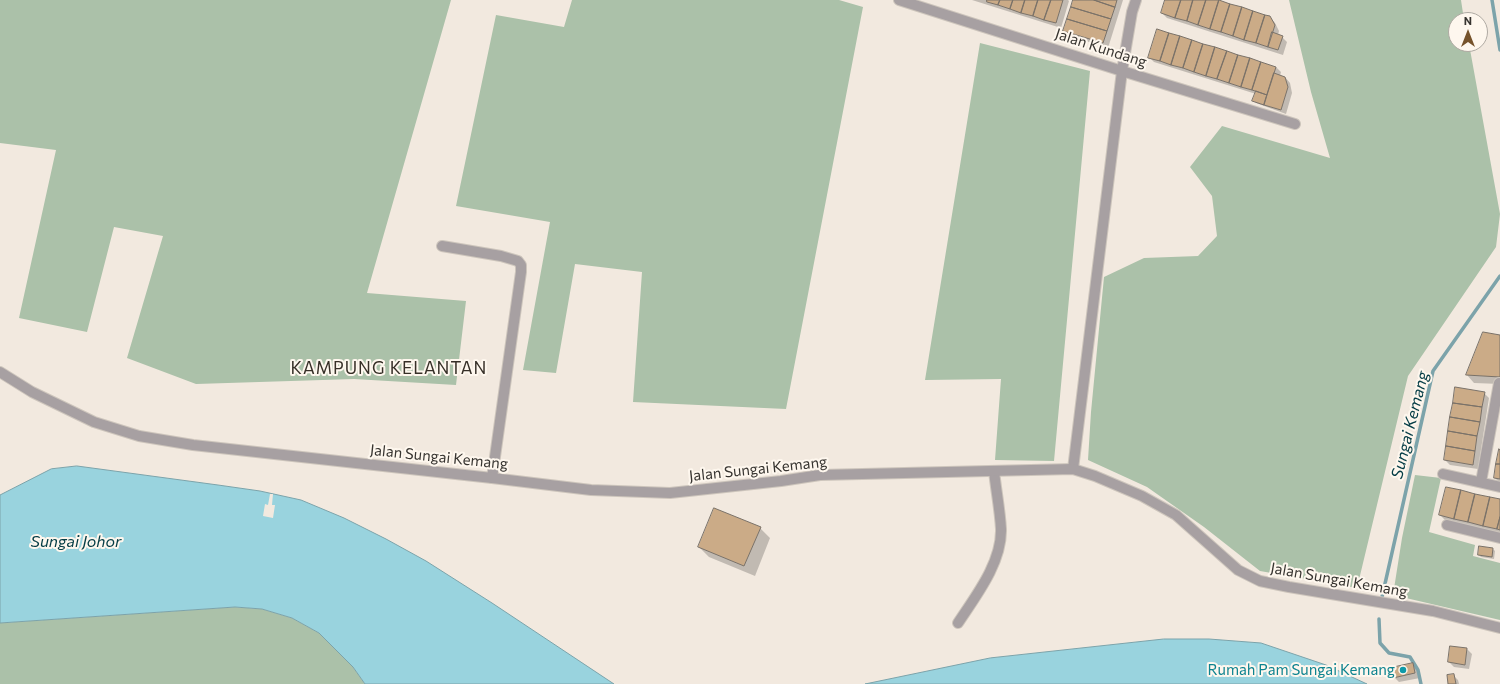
<!DOCTYPE html>
<style>
body{margin:0}
#map{position:relative;width:1500px;height:684px;overflow:hidden;background:#f2e9df;font-family:Commissioner,sans-serif}
canvas{display:block}
.north{position:absolute;left:1448px;top:12px;width:40px;height:40px;box-sizing:border-box;background:#fef7ee;border:1px solid #aea9a2;border-radius:50%;rotate:0deg;font-size:11px;font-weight:700;line-height:16px;text-align:center;color:#373430}
.north::after{content:'';display:block;margin:auto;width:14px;height:18px;background:#76532b;clip-path:polygon(50% 0,100% 100%,50% 72%,0 100%)}
</style>
<div id="map">
<canvas width="1500" height="684"></canvas>
<div class="north">N</div>
</div>
<script>
const ctx = document.querySelector('canvas').getContext('2d');
ctx.lineJoin = 'round';
function fill(path, color) {
  ctx.fillStyle = color;
  ctx.fill(path, 'evenodd');
}
function trace(path, color, width, dash) {
  ctx.strokeStyle = color;
  ctx.lineWidth = width;
  ctx.lineCap = dash ? 'butt' : 'round';
  ctx.setLineDash(dash || []);
  ctx.stroke(path);
}
function drawText(font, color, halo, rows, align = 'center') {
  ctx.font = font + ' Commissioner,sans-serif';
  ctx.lineWidth = 4;
  ctx.setLineDash([]);
  ctx.textBaseline = 'middle';
  ctx.strokeStyle = halo;
  ctx.fillStyle = color;
  for (const [text, x, y, turn = 0] of rows) {
    ctx.save();
    ctx.translate(x, y);
    ctx.rotate((+turn || 0) * Math.PI / 180);
    ctx.textAlign = isNaN(turn) ? turn : align;
    if (halo) ctx.strokeText(text, 0, 0);
    ctx.fillText(text, 0, 0);
    ctx.restore();
  }
}
const green = new Path2D(`
 M0,0H451L367,293L466,301L456,385L354,379L196,384L127,358L163,236L114,227L87,332L19,318L56,150L0,143Z
 M572,0H839L863,7L786,409L633,402L642,272L575,264L556,373L523,370L550,222L456,206L496,15L564,27Z
 M1289,0H1461L1464,20H1456V44H1469L1500,214L1496,247L1408,376L1357,588L1260,571L1204,527L1147,487L1088,460L1091,412L1104,277L1144,258L1198,256L1217,236L1212,196L1190,167L1222,126L1330,158L1311,92Z
 M980,43L1090,71L1054,461L995,460L1001,379L925,380Z
 M1415,475L1441,478L1429,532L1475,545L1473,556L1500,563V620L1393,595L1402,538Z
 M235,607L262,609L292,618L319,633L353,667L365,684H0V623Z`);
const water = new Path2D(`
 M77,466L218,485L260,491L301,500L344,518L386,539L426,561L492,603L614,684H365L353,667L319,633L292,618L262,609L235,607L0,623V495L51,469Z
 M1164,639H1209L1261,643L1326,665L1367,684H865L990,658Z`);
const pier = new Path2D(`
 M270,494H273L272,505H275L273,518L263,516L265,504L268,505Z`);
const shadow = new Path2D(`
 M972,0H1068L1069,1L1061,28Z
 M1074,0H1123L1108,48L1070,36L1065,31Z
 M1166,0H1215L1270,17L1275,23L1279,31L1278,35L1282,37L1287,42L1283,55L1167,18L1162,13Z
 M1149,57L1276,67L1281,72L1280,76L1285,77L1290,83L1292,93L1286,114L1256,103L1254,101L1256,94L1154,62Z
 M1483,333L1500,336V384L1474,383L1467,375Z
 M1484,393L1489,398L1478,469L1450,465L1445,460Z
 M1500,447V483L1495,478Z
 M1500,500V533L1445,520L1440,515Z
 M760,528L770,538L755,576L709,557L699,547Z
 M1480,547L1493,549L1495,551L1494,559L1481,557L1479,555Z
 M1467,649L1472,654L1469,669L1454,667L1449,662Z
 M1413,664L1418,669L1420,678L1399,682L1394,677Z
 M1453,675L1458,680L1459,684H1449Z`);
const stream = new Path2D(`
 M1492,0L1500,50
 M1382,597L1433,371L1500,276
 M1379,619L1380,643L1389,653L1410,657L1418,670L1421,684`);
const building = new Path2D(`
 M987,0H1000L998,5L987,2Z
 M1000,0H1013L1010,9L998,5Z
 M1013,0H1025L1021,13L1010,9Z
 M1025,0H1038L1033,16L1021,13Z
 M1038,0H1051L1044,20L1033,16Z
 M1051,0H1063L1056,23L1044,20Z
 M1073,0H1094L1115,7L1111,19L1071,7Z
 M1094,0H1117L1115,7Z
 M1165,0H1181L1175,18L1161,13Z
 M1181,0H1193L1187,21L1175,18Z
 M1193,0H1206L1198,25L1187,21Z
 M1206,0H1219L1210,29L1198,25Z
 M1219,0L1230,4L1221,32L1210,29Z
 M1230,4L1242,7L1233,36L1221,32Z
 M1071,7L1111,19L1107,31L1067,19Z
 M1242,7L1253,11L1244,40L1233,36Z
 M1253,11L1265,15L1256,43L1244,40Z
 M1265,15L1270,16L1275,25L1268,47L1256,43Z
 M1067,19L1107,31L1103,43L1063,31Z
 M1157,29L1169,33L1160,61L1148,58Z
 M1272,32L1283,36L1278,50L1268,47Z
 M1169,33L1180,36L1171,65L1160,61Z
 M1180,36L1192,40L1183,68L1171,65Z
 M1192,40L1203,44L1194,72L1183,68Z
 M1203,44L1215,47L1206,76L1194,72Z
 M1215,47L1227,51L1217,79L1206,76Z
 M1227,51L1238,55L1229,83L1217,79Z
 M1238,55L1250,58L1241,87L1229,83Z
 M1250,58L1261,62L1252,90L1241,87Z
 M1261,62L1276,67L1267,95L1252,90Z
 M1274,73L1285,77L1288,87L1281,110L1264,105Z
 M1256,91L1267,95L1264,105L1252,101Z
 M1483,332L1500,335V377L1466,375Z
 M1455,387L1485,392L1482,407L1453,403Z
 M1453,403L1482,407L1480,422L1450,417Z
 M1450,417L1480,422L1477,436L1448,431Z
 M1448,431L1477,436L1475,451L1446,446Z
 M1446,446L1475,451L1473,465L1444,460Z
 M1499,449L1500,450V464H1496Z
 M1496,464H1500V479L1494,478Z
 M1446,487L1461,490L1454,519L1439,515Z
 M1461,490L1475,494L1468,522L1454,519Z
 M1475,494L1490,497L1483,526L1468,522Z
 M1490,497L1500,499V517L1497,529L1483,526Z
 M714,508L761,527L744,566L698,547Z
 M1500,517V530L1497,529Z
 M1479,546L1493,548L1492,557L1478,555Z
 M1450,646L1467,648L1465,665L1448,662Z
 M1413,663L1415,673L1393,678L1391,668Z
 M1454,674L1456,684H1448L1447,675Z`);
const minor = new Path2D(`
 M899,0L1122,71L1295,124
 M442,246L501,256L518,261L521,265V272L492,478
 M1073,469L1122,71L1132,12L1136,0
 M1443,474L1500,487
 M1481,482L1499,383
 M1447,525L1500,538
 M958,623C975,597 1002,563 1001,529C1000,510 996,490 994,471`);
const tertiary = new Path2D(`
 M0,372L32,392L94,422L139,436L193,445L492,478L591,490L670,493L781,481L820,475L1073,469L1095,476L1142,496L1176,515L1238,570L1260,581L1289,587L1433,611L1500,628`);
const markers = [
 [1403,670,4,"#0f9aa8"]
];
const streetNames = [
 ["Jalan Kundang",1101,48,18],
 ["Jalan Sungai Kemang",439,457,6],
 ["Jalan Sungai Kemang",758,469,-6],
 ["Jalan Sungai Kemang",1339,580,10]
];
const cultureNames = [
 ["Rumah Pam Sungai Kemang",1395,670]
];
const waterNames = [
 ["Sungai Kemang",1410,425,-76],
 ["Sungai Johor",76,542]
];
const quarterNames = [
 ["KAMPUNG KELANTAN",389,368]
];
fill(green, '#abc1a9');
fill(water, '#99d3de');
trace(water, '#7ca3aa', 1);
fill(pier, '#f2e9df');
fill(shadow, '#0003');
trace(stream, '#7ca3aa', 3.5);
fill(building, '#cbab87');
trace(building, '#7a7269', 1);
trace(minor, '#cdc5bc', 12);
trace(tertiary, '#cdc5bc', 12);
trace(minor, '#a7a0a2', 10);
trace(tertiary, '#a7a0a2', 10);
for (const [x, y, r, color] of markers) {
  const dot = new Path2D();
  dot.arc(x, y, r, 0, 2 * Math.PI);
  ctx.fillStyle = color;
  ctx.fill(dot);
  trace(dot, '#fef7ee', 1.5);
}
drawText('15px', '#373430', '#fef7ee', streetNames);
drawText('15px', '#0d838f', '#fef7ee', cultureNames, 'right');
drawText('italic 16px', '#043c45', '#fef7ee', waterNames);
ctx.letterSpacing = '1px';
drawText('17px', '#362f27', '#fef7ee', quarterNames);
ctx.letterSpacing = '0px';
</script>
